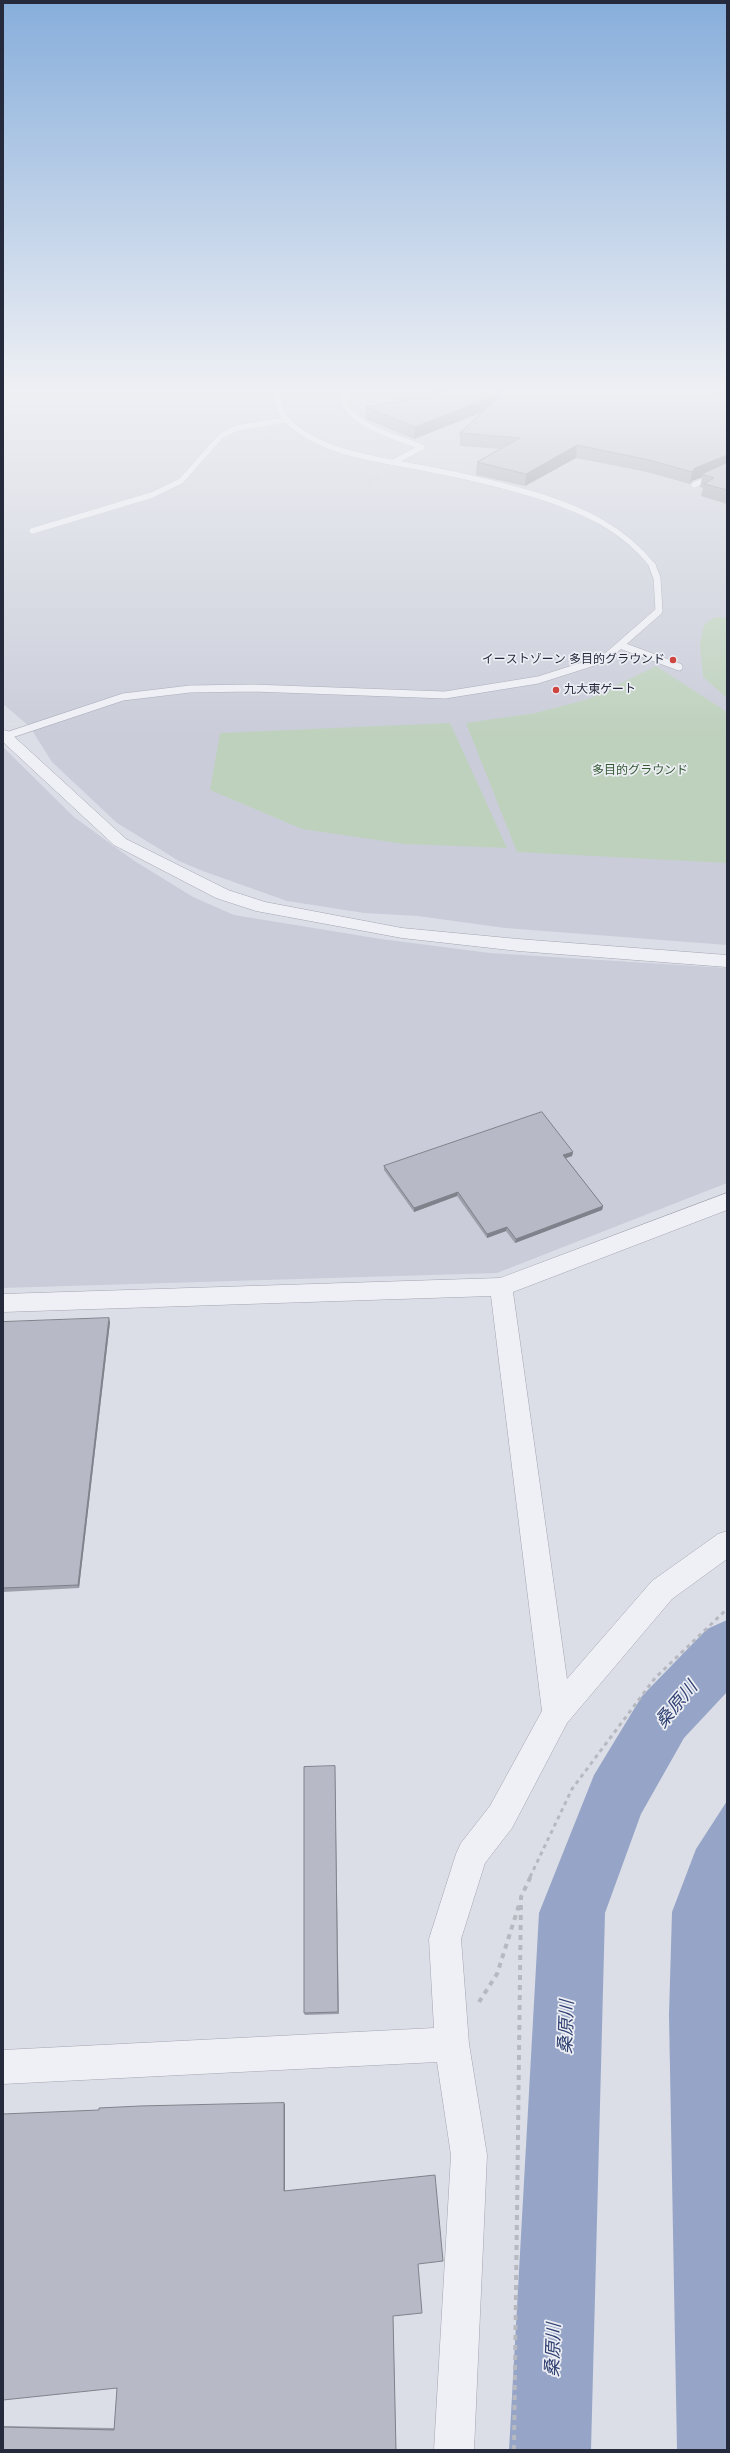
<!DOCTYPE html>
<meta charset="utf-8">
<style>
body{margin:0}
#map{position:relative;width:730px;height:2453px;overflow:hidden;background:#dcdee7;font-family:Arial,sans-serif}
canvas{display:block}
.frame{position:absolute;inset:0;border:4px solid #262a3d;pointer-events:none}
</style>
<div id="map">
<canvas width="730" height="2453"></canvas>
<div class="frame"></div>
</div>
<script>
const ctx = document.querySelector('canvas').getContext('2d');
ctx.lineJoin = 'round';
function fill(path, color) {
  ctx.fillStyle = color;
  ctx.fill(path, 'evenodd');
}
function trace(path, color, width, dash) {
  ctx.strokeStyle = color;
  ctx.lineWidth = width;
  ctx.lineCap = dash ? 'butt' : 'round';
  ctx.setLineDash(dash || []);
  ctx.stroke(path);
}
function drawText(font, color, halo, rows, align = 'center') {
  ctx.font = font + ' Arial,"Noto Sans JP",sans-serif';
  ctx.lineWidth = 3.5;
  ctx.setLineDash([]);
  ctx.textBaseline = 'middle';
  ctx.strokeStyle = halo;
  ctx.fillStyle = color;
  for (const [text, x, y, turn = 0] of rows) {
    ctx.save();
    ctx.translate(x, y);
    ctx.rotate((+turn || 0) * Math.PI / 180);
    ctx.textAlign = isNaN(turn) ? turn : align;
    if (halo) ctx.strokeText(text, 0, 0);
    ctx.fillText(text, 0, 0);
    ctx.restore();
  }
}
const built = new Path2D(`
 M3,392H727V945L505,928L418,916L364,913L287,901L200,870L179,861L117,823L52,762L30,727L3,704Z
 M3,747L74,817L133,860L193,897L234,915L381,939L490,953L727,968V1183L497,1273L3,1288Z`);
const green = new Path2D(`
 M715,617L727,618V698L703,677L700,644L704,625Z
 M656,666L727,712V863L517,852L466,723L535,713L589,699Z
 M450,723L507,848L404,844L302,829L210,790L220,733Z`);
const water = new Path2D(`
 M727,1801V2450H677L669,2015L672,1912L696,1849Z`);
const river = new Path2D(`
 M727,1620V1692L684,1738L641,1814L605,1913L591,2450H509L539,1913L594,1775L642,1696L707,1629Z`);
const pathFar2 = new Path2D(`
 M269,439L270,448
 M368,481L378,476`);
const pathFar1 = new Path2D(`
 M530,1877L572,1789L655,1678L727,1609`);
const path = new Path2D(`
 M479,2002L497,1974L520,1902
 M514,2450L521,1897L531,1876`);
const serviceFar1 = new Path2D(`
 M277,392C279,405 280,415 291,424C326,455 384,460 428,469C465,476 503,485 539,496C585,511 623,528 653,566
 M344,392C344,396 344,401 345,404C352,425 403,440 422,447L394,462
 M694,485L727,470
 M32,531L152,495L181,481L221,436L237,428L286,420`);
const service = new Path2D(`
 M620,645L679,667
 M6,736L123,697L190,689L253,688L445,695L538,680L604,659L659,611L657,578L652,565`);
const minor = new Path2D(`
 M727,1193V1210L513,1292L567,1679L652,1581L718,1534L727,1531V1559L672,1599L567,1723L512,1828L485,1863L461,1939L469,2044L487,2155L474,2450H434L451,2155L437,2062L3,2084V2050L434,2028L429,1939L456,1854L461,1843L490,1806L542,1711L491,1296L3,1312V1294L500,1278Z`);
const tertiary = new Path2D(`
 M3,730L8,731L126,839L228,890L265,902L402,928L518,939L727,955V967L518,951L402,938L256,911L216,898L114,845L3,742Z`);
const wall = new Path2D(`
 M354,392H727L723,398L727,399V504L701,496L703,488L700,487L702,477L692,481L690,484L647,472L576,458L525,486L476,475L477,462L501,449L460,446V433L484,411L414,439L366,419V407L406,400L354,394Z
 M573,1152L572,1156L566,1158L603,1206L602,1210L515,1243L506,1231L487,1238L457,1196L414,1212L384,1170V1166Z
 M3,1322H110L79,1588L3,1592Z
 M335,1771L339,2014L305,2015L304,2013Z
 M285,2104V2191L418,2264L393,2316L396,2450H3V2426L114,2428L117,2388L99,2110Z`);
const shadedWall = new Path2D(`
 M503,392H507L506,403L414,439L415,427Z
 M717,392H727V394L712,407L714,395Z
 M577,445L576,458L525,486L526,474Z
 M727,455V466L702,474V477L692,481L690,484L692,472L695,468Z
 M573,1152L572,1156L563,1159V1155Z
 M458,1192L457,1196L414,1212V1208Z
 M603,1206L602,1210L515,1243L516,1239Z
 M507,1227L506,1231L487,1238V1234Z
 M109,1318L110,1322L79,1588L78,1585Z
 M284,2103L285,2104V2191H284Z`);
const building = new Path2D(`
 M439,392H503L415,427L366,407L447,393Z
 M505,392H717L714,395L727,399V455L695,468L692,472L649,460L577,445L526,474L477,462L520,438L460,433Z
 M727,463V490L704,484L714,478L702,474Z
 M542,1112L573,1152L563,1155L603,1206L516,1239L507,1227L487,1234L458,1192L414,1208L384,1166Z
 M109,1318L78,1585L3,1588V1322Z
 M335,1766L338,2012L304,2013V1767Z
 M284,2103V2191L435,2175L443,2261L418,2264L422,2313L393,2316L396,2450H3V2427L114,2430L117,2388L3,2400V2114L99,2110V2108L140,2106Z`);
const markers = [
 [673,660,4,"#ce453f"],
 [556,690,4,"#ce453f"]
];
const farPoinames = [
 ["イーストゾーン 多目的グラウンド",665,660],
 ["九大東ゲート",564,690,"left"]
];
const farParknames = [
 ["多目的グラウンド",640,771]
];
const nearWaternames = [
 ["桑原川",677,1705,-50],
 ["桑原川",567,2027,-88],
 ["桑原川",554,2350,-88]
];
fill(built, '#cacdd9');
fill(green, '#bed1bd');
fill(water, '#96a5c7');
fill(river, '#96a5c7');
trace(serviceFar1, '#a2a4b1', 6);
trace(service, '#a2a4b1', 8);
trace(minor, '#a2a4b1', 1);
trace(tertiary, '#a2a4b1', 1);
trace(pathFar2, '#b7b9c1', 1, [1.5, 1.5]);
trace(pathFar1, '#b7b9c1', 3, [4, 4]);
trace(path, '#b7b9c1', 4, [5, 5]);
trace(serviceFar1, '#eff0f5', 5.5);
trace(service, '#eff0f5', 7);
fill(minor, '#eff0f5');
fill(tertiary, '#eff0f5');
fill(wall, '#9d9faa');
fill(shadedWall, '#80828b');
fill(building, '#b7b9c6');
trace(building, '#80828b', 1);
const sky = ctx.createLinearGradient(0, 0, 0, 736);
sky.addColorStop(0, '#87aedb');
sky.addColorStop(0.53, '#eff0f4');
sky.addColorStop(1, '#eff0f400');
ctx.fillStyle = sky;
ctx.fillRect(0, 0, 730, 736);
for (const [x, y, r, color] of markers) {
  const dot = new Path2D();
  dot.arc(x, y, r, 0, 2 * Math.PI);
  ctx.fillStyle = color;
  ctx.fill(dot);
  trace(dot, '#eceef4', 1.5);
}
drawText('12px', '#262a3d', '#eceef4', farPoinames, 'right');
drawText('12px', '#335933', '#eceef4', farParknames);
drawText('italic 18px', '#304171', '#eceef4', nearWaternames);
</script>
